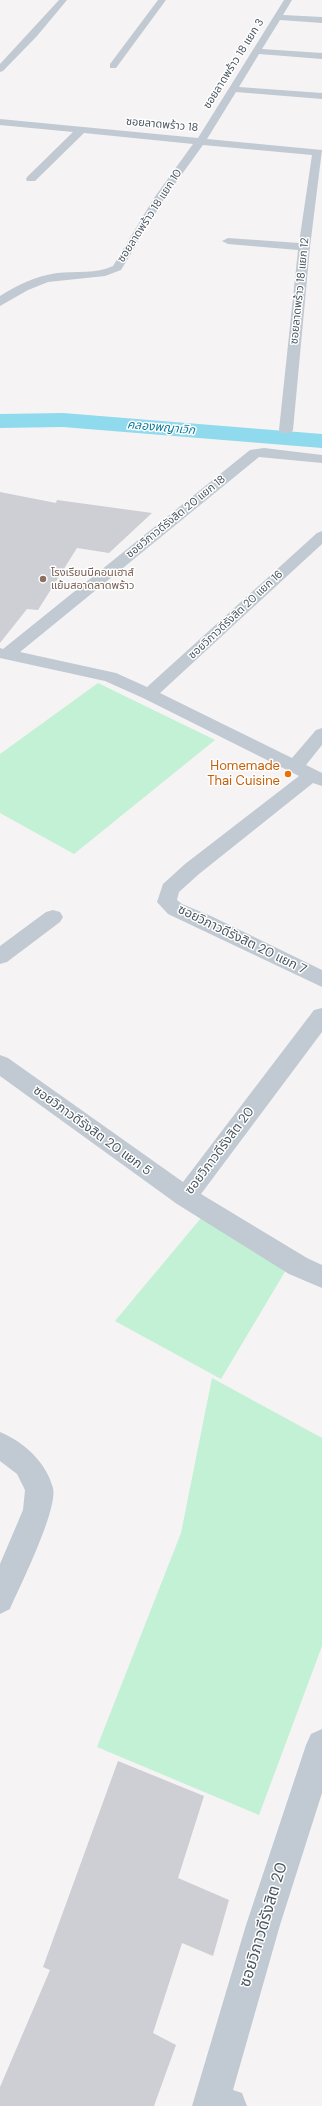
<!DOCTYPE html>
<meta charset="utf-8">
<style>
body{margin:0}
canvas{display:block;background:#f5f3f3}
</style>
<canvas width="322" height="2106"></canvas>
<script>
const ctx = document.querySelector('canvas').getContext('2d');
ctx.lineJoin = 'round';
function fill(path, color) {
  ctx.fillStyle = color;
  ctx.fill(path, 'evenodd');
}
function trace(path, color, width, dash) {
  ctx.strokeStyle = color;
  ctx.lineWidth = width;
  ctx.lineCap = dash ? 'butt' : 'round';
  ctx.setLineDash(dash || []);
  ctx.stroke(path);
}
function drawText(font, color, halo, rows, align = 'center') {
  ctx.font = font + ' "DM Sans","Noto Sans Thai",sans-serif';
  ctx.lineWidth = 3;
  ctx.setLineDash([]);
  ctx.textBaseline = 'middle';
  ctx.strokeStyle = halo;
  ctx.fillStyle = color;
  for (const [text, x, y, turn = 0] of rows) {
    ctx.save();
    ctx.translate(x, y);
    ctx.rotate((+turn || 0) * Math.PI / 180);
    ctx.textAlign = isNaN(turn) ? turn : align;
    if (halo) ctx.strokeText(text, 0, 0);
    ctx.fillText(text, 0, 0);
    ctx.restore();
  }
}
const green = new Path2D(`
 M98,683L215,740L74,854L0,813V754Z
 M201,1218L286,1270L221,1379L115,1321Z
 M212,1378L322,1438V1646L259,1815L97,1747L181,1533Z`);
const canal = new Path2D(`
 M63,413L322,434V448L63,427L0,428V414Z`);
const building = new Path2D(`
 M0,492L56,503L57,500L152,513L109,553L77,548L38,610L27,609L0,643Z
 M118,1761L204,1796L178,1878L229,1900L213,1956L182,1943L153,2033L176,2045L154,2106H0V2087L50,1970L43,1967Z`);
const street = new Path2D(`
 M59,0H67L37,36L3,71L0,72V64Z
 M158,0H166L116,68H110V64Z
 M284,0H292L283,15L322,17V23L280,20L262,49L322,53V59L259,54L239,87L322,93V99L236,92L207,139L322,150L310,247L293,430L291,433H281L279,430L298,250L228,244L222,241L228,238L299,243L312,155L203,145L164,199L121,270L105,276L48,282L28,290L0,306V296C17,285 36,276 57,273C75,271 97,274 113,266L154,198L193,144L84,133L35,181H27L26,179L27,177L73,132L0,125V119L198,138Z
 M264,448L322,455V463L259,457L20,652L116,673L147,687L317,533L322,531V544L160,693L292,758L316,730L322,728V745L306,765L322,773V786L313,783L199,874L179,892L177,900L182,904L211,916L322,970V987L168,914L157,902L163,884L185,864L299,776L143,698L105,681L0,658V648L3,649L250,450Z
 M53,910L60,912L63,917L60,922L7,962L0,964V946L46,912Z
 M322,1008V1032L201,1194L307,1258L322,1265V1288L289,1274L177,1204L0,1076V1055L8,1058L183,1182L314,1010Z
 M0,1432C24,1442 46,1462 53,1488C58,1510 20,1586 10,1609L0,1614V1564L23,1510L25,1490L17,1474L0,1461Z
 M322,1729V1793L280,1925L233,2090L242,2093L247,2106H192L246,1925L306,1745L311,1734Z`);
const markers = [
 [43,579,4,"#8d6e63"],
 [288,774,4,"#e8710a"]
];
const farStreetnames = [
 ["ซอยลาดพร้าว 18 แยก 3",234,64,-58],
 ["ซอยลาดพร้าว 18",162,125,5],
 ["ซอยลาดพร้าว 18 แยก 10",150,216,-57],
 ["ซอยลาดพร้าว 18 แยก 12",300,291,-84],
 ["ซอยวิภาวดีรังสิต 20 แยก 18",176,517,-39],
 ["ซอยวิภาวดีรังสิต 20 แยก 16",236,615,-43]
];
const farEducationnames = [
 ["โรงเรียนบีคอนเฮาส์",51,573],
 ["แย้มสอาดลาดพร้าว",51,586]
];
const farWaternames = [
 ["คลองพญาเวิก",161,428,5]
];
const foodNames = [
 ["Homemade",280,767],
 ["Thai Cuisine",280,782]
];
const streetNames = [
 ["ซอยวิภาวดีรังสิต 20 แยก 7",242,940,26],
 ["ซอยวิภาวดีรังสิต 20 แยก 5",92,1131,36],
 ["ซอยวิภาวดีรังสิต 20",220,1151,-53]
];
const nearStreetnames = [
 ["ซอยวิภาวดีรังสิต 20",264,1925,-73]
];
fill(green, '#c3f1d5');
fill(canal, '#90daee');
fill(building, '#cdcfd5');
fill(street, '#c1cad2');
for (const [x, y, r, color] of markers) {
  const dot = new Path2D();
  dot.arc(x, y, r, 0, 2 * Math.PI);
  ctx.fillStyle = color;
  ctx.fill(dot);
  trace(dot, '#fff', 1.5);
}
drawText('11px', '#4a5661', '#fff', farStreetnames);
drawText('11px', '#785e54', '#fff', farEducationnames, 'left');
drawText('italic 12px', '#0c7c9b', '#fff', farWaternames);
drawText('13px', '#c56008', '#fff', foodNames, 'right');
drawText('13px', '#4a5661', '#fff', streetNames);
drawText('16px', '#4a5661', '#fff', nearStreetnames);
</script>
